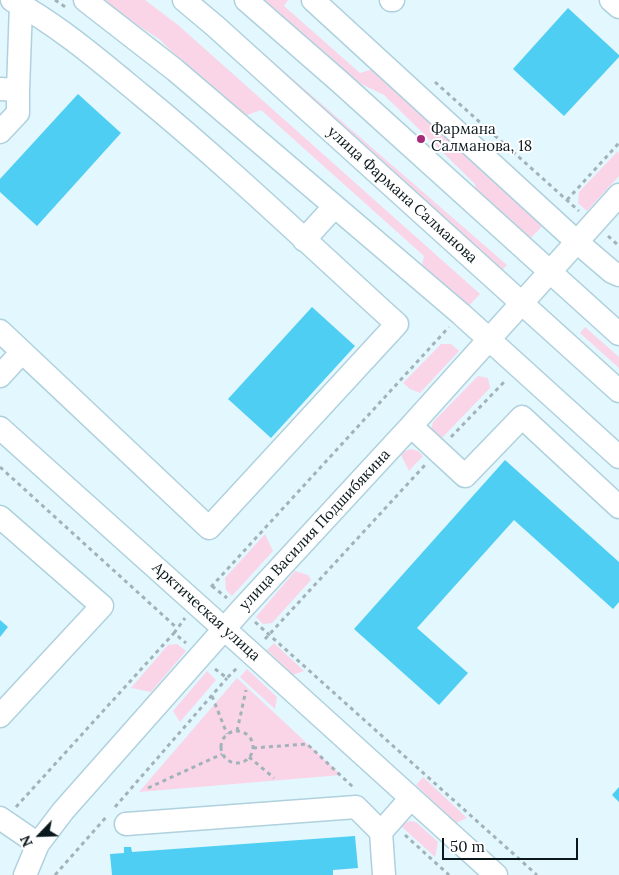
<!DOCTYPE html>
<meta charset="utf-8">
<style>
body{margin:0}
#map{position:relative;width:619px;height:875px;overflow:hidden;background:#e3f7fe;font-family:Lora,serif}
canvas{display:block}
.north{position:absolute;left:15px;top:810px;width:50px;height:50px;-webkit-text-stroke:4px #fff;paint-order:stroke;rotate:246deg;font-size:14px;font-weight:700;line-height:20px;text-align:center;color:#0a171b}
.north::after{content:'';display:block;margin:auto;width:18px;height:22px;background:#0a171b;clip-path:polygon(50% 0,100% 100%,50% 72%,0 100%)}
.scale{position:absolute;left:442px;top:838px;width:136px;height:22px;box-sizing:border-box;border:2px solid #0a171b;border-top:0;padding-left:6px;font-size:15px;line-height:18px;white-space:nowrap;color:#0a171b;-webkit-text-stroke:4px #fff;paint-order:stroke}
</style>
<div id="map">
<canvas width="619" height="875"></canvas>
<div class="north">N</div>
<div class="scale">50 m</div>
</div>
<script>
const ctx = document.querySelector('canvas').getContext('2d');
ctx.lineJoin = 'round';
function fill(path, color) {
  ctx.fillStyle = color;
  ctx.fill(path, 'evenodd');
}
function trace(path, color, width, dash) {
  ctx.strokeStyle = color;
  ctx.lineWidth = width;
  ctx.lineCap = dash ? 'butt' : 'round';
  ctx.setLineDash(dash || []);
  ctx.stroke(path);
}
function drawText(font, color, halo, rows, align = 'center') {
  ctx.font = font + ' Lora,serif';
  ctx.lineWidth = 4;
  ctx.setLineDash([]);
  ctx.textBaseline = 'middle';
  ctx.strokeStyle = halo;
  ctx.fillStyle = color;
  for (const [text, x, y, turn = 0] of rows) {
    ctx.save();
    ctx.translate(x, y);
    ctx.rotate((+turn || 0) * Math.PI / 180);
    ctx.textAlign = isNaN(turn) ? turn : align;
    if (halo) ctx.strokeText(text, 0, 0);
    ctx.fillText(text, 0, 0);
    ctx.restore();
  }
}
const green = new Path2D(`
 M99,0H145L178,25L480,294L461,314L419,279L424,256L261,110L239,118L159,39Z
 M191,0H202L507,265L501,271Z
 M261,0H288L284,6L360,73L373,69L546,222L527,242L477,196L475,184L384,95L349,78Z
 M618,151L619,155V176L587,211L578,203L579,192Z
 M585,327L619,357V368L580,333Z
 M441,344H451L459,351L420,393L410,389L403,383Z
 M478,376L488,378L490,388L440,440L433,435L431,429L433,422Z
 M411,449L418,451L423,456L409,471L401,455L405,451Z
 M265,534L273,551L232,596L226,590L225,578Z
 M295,571L308,575L311,580L272,623L263,624L256,617Z
 M274,643L304,671L293,675L267,650Z
 M177,644L186,651L151,692L131,688L168,645Z
 M247,669L277,697L275,709L240,677Z
 M207,671L216,680L180,722L173,711Z
 M237,678L341,775L139,792Z
 M423,777L467,818L456,823L416,785Z
 M410,821L416,822L438,842L435,857L400,825Z`);
const building = new Path2D(`
 M568,8L619,55V57L564,116L513,69Z
 M78,94L121,133L37,226L0,192V179Z
 M312,307L355,346L271,438L228,399Z
 M505,460L619,562V602L613,609L514,520L417,628L468,673L439,705L354,629Z
 M0,620L8,627L0,637Z
 M619,787V802L612,795Z
 M355,836L358,868L333,870V875H112L110,854L124,853V847H131L132,852Z`);
const path = new Path2D(`
 M55,0L67,8
 M435,82L579,211
 M567,200L619,143
 M608,236L619,246
 M451,437L506,380
 M0,467L177,628
 M212,586L227,598
 M211,587L449,327
 M255,622L537,875
 M174,633L185,618
 M265,639L425,465
 M215,669L227,678L238,667
 M212,696L227,734
 M221 747a16 16 0 1 1 32 0a16 16 0 1 1-32 0Z
 M237,731L246,690
 M253,748L307,744L353,787
 M249,757L274,778
 M148,788L222,754
 M16,807L174,633L186,643
 M115,807L227,678
 M405,835L449,875
 M55,875L108,815`);
const minor = new Path2D(`
 M85,0L175,70L461,314L619,457
 M184,0L215,26L619,391
 M246,0L340,82L619,334
 M313,0L577,242L612,272L619,275
 M391,0H393
 M611,0L619,7
 M0,89L18,90L21,5
 M0,132L18,113V90
 M304,240L334,207
 M0,331L209,528L397,324C312,247 229,167 140,94C99,60 58,25 12,0
 M0,376L22,352
 M411,426L465,476L522,417L619,507
 M0,428L251,653L496,875
 M0,517L102,606L0,716
 M0,818L38,844
 M126,824L356,807L381,832L411,798
 M381,832L384,875
 M25,875L38,844L63,811L241,610L411,426L619,195`);
const markers = [
 [421,139,5,"#a7297a"]
];
const poiNames = [
 ["Фармана",431,130],
 ["Салманова, 18",431,147]
];
const streetNames = [
 ["улица Фармана Салманова",402,195,42],
 ["улица Василия Подшибякина",315,530,-47],
 ["Арктическая улица",206,612,42]
];
fill(green, '#fad5e8');
fill(building, '#4ecef2');
trace(minor, '#afd1dd', 25);
trace(path, '#a1b3b9', 3, [4, 4]);
trace(minor, '#fff', 22);
for (const [x, y, r, color] of markers) {
  const dot = new Path2D();
  dot.arc(x, y, r, 0, 2 * Math.PI);
  ctx.fillStyle = color;
  ctx.fill(dot);
  trace(dot, '#fff', 2);
}
drawText('15px', '#0a171b', '#fff', poiNames, 'left');
drawText('15px', '#0a171b', '#fff', streetNames);
</script>
